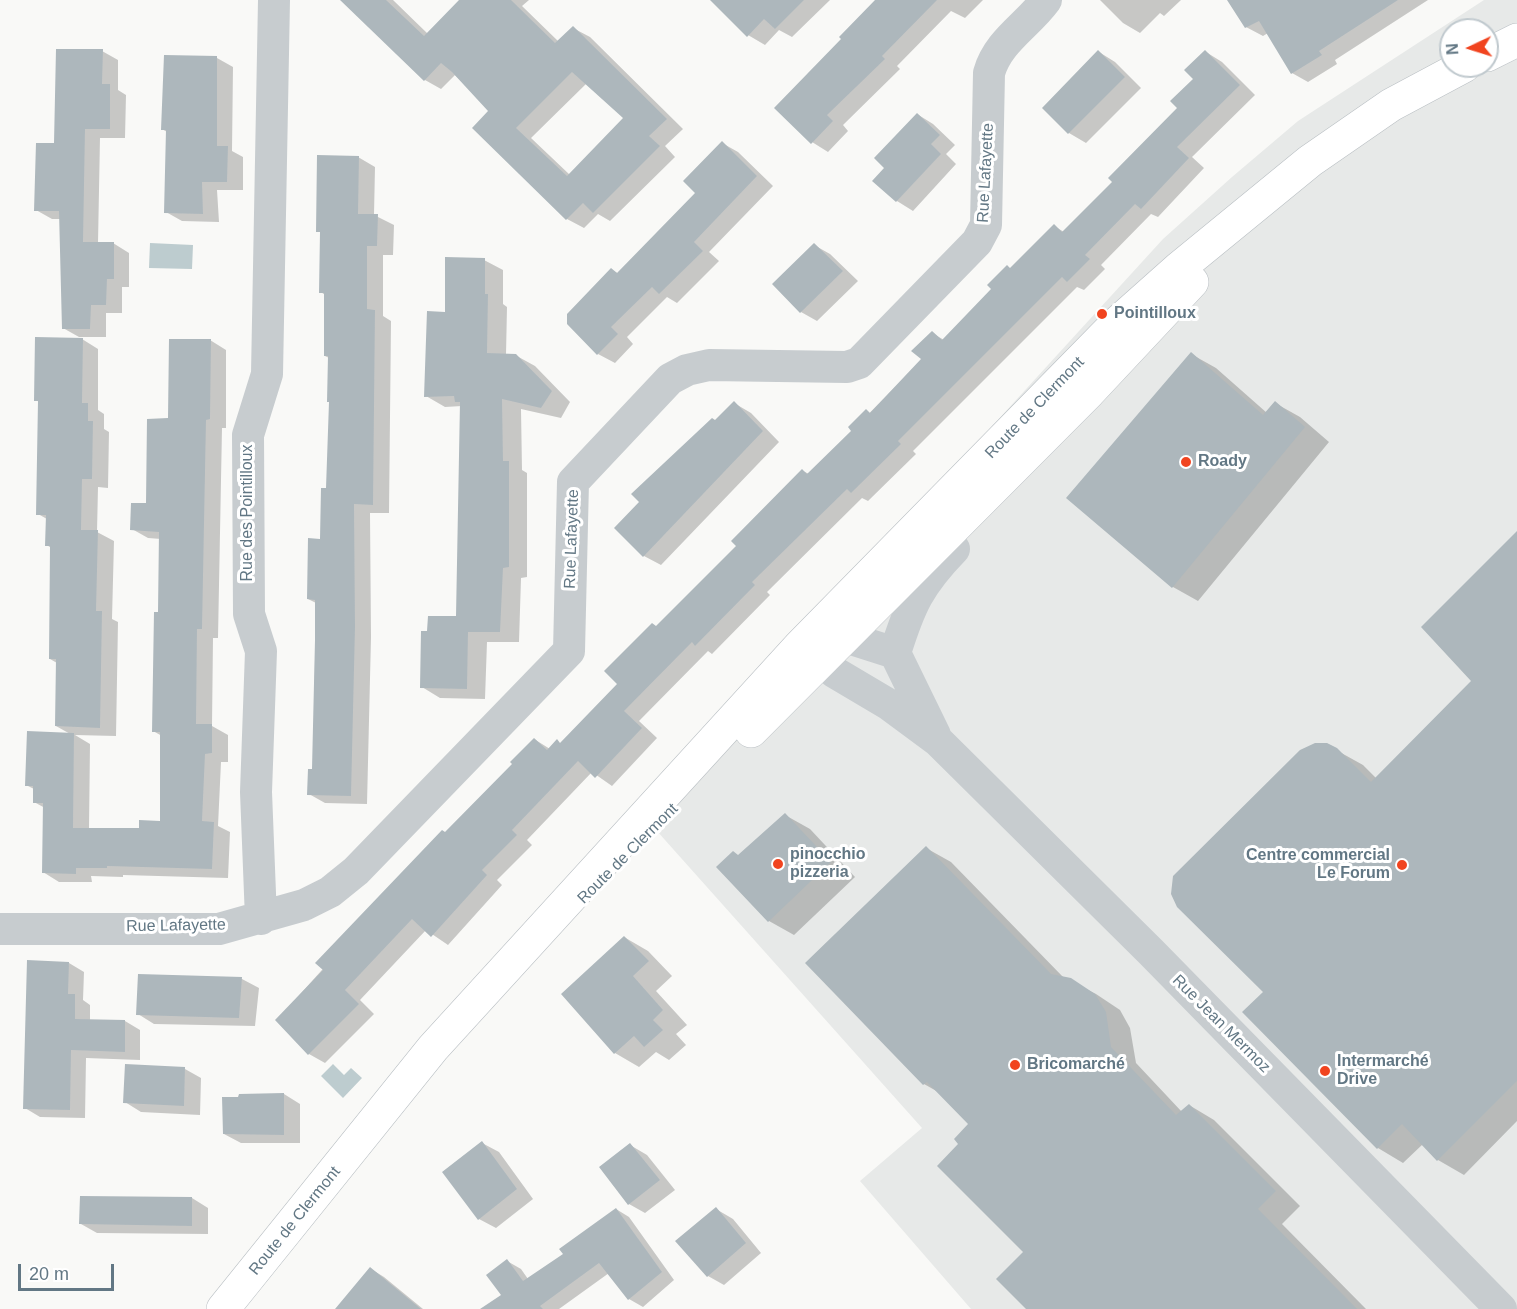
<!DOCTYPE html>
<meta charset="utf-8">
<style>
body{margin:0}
#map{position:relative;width:1517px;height:1309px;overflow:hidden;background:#f9f9f7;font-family:Arial,sans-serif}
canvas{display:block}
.north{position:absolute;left:1439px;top:18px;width:60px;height:60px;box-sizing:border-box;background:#fff;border:2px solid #c0c9ce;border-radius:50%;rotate:266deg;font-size:16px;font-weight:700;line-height:24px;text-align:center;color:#627784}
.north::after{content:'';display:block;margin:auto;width:21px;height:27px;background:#f1441f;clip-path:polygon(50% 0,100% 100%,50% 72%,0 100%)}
.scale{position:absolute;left:18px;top:1264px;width:96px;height:27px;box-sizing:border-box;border:3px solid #627784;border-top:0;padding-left:8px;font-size:18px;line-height:21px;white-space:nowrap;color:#627784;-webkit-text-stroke:4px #fff;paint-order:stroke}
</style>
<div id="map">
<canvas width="1517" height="1309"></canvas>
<div class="north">N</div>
<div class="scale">20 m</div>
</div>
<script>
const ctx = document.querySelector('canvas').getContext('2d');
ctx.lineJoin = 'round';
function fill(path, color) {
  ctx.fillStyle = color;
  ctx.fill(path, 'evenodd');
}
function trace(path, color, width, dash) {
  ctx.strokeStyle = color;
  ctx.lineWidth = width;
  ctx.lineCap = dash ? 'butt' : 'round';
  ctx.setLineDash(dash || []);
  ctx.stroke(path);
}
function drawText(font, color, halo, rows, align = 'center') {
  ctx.font = font + ' Arial,sans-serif';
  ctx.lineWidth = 6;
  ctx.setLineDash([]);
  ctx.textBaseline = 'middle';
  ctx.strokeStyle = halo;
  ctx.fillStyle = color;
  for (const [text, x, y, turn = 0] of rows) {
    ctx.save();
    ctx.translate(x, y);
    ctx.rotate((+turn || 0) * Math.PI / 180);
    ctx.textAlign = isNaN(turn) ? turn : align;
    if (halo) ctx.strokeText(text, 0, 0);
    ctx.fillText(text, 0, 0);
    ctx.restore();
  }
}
const built = new Path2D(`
 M1484,0H1517V1309H971L860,1181L922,1128L640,812L1163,239L1232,177L1298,121ZM1451,30H1487V66H1451Z`);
const water = new Path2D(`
 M150,243L193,245L192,269L149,268Z
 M333,1064L344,1075L351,1068L362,1078L343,1098L321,1076Z`);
const shadow = new Path2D(`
 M343,0H393L428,34L461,0H529L522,6L559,42L573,28L590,37L683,129L665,146L675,157L610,221L598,214L584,228L567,219L474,128L491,111L455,75L441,89L425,80ZM587,83L625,118L570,175L531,138Z
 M712,0H830L792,37L779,30L765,45L748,35Z
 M877,0H983L965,18L951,11L897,66L900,69L843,125L848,131L828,152L812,142L843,39Z
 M1100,0H1181L1164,16L1160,13L1140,33L1123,23Z
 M1235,0H1428L1335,60L1337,64L1308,82L1292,73L1268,33L1263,36L1246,27Z
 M102,51L118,60V90L126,95L125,138H100L98,243H113L129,253V287H122V313H106V337H79L63,328L61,219H52L36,210L55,145Z
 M1099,52L1115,62L1141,88L1086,143L1069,133L1044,108Z
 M1206,52L1222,62L1255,95L1192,157L1204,168L1158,217L1151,214L1101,265L1105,269L1084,290L1077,287L913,451L916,454L868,501L862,498L767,592L770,595L712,654L708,651L639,721L657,738L612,786L592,772L527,840L532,845L497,880L502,885L448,945L426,930L360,1000L374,1014L325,1063L309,1054L277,1020L445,833L514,764L534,739L550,749L562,744L619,684L657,627L738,546L803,471L809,474L923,359L932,333L944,340L1054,226L1064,232L1114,182L1179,108L1195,79Z
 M217,58L233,67L232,151L243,157V190H217L219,222L182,221L166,212L167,132L162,129Z
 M917,114L933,124L955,145L946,154L956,164L913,211L897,201L875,181L886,168Z
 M722,143L738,152L773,186L709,252L719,261L677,303L667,297L627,337L633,344L615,363L598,354L612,270L619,274L697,193Z
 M358,157L375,167L374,215L394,225L393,255H383V316L391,321L389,513H370L371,637L367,804L325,803L309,794L313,771L316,603L308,599L321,540L328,489L331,403L329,358L325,356V295L321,292L322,233L317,231Z
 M814,245L830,254L858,281L817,321L801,312Z
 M484,260L503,270V304L507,307L506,355H515L535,366L570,402L561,418L521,409L522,470L527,473V577L521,578L519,642H487L485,699L440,698L422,687L458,617L462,406L445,407L426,396L446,314Z
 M82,339L98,349V410L104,414V429L109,432L108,488L98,487L97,532L114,541L112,619L118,622L116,736L75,735L90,744L89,829L140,830L161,822L162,736L153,731L160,613L161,539L148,538L132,529L148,504L170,419L210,340L226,350V428H222L218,638H213L212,726L228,735V762H221L218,826L230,832L228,878L123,875V877L91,876L92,882H59L43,872L45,808L34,802V789L26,785L72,735L56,726L57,663L50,659L51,548L47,545V519L38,514L39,402L36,400Z
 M1191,354L1216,368L1267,413L1275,403L1300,417L1329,442L1198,601L1173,587L1069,498Z
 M734,403L751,413L779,442L661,565L644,556L616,528Z
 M1517,533V1121L1464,1175L1438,1160L1423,1144L1403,1163L1378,1148L1265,992L1336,750L1363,765L1377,779L1473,681Z
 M785,815L810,829L855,877L794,935L769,921L739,856Z
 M926,848L951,862L1064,978L1096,994L1120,1010L1130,1028L1136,1063L1182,1112L1189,1105L1214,1120L1300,1206L1282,1224L1366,1309H1028L1025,1252L960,1144L970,1124L940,1093L924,1084L807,963Z
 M624,937L648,951L672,976L656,991L687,1025L676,1034L686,1045L669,1060L656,1052L639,1067L615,1053Z
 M69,963L84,972L83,1000L90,1005V1021H125L140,1030V1060L86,1058L85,1118L40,1117L25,1108Z
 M139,976L242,979L259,988L255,1026L154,1024L138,1014Z
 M185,1069L201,1078L200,1115L141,1112L125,1102Z
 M284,1094L300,1104V1143H241L224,1134Z
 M482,1143L499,1152L533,1199L496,1228L479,1219Z
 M630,1145L647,1155L675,1190L645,1213L629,1204Z
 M192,1198L208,1208V1234L97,1233L81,1224Z
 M616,1209L629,1217L674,1280L643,1307L629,1299L609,1273L559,1309H514L507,1261L521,1269L528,1279L565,1254Z
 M716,1209L733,1219L761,1253L724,1285L708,1276Z
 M371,1269L384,1277L423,1309H350Z`);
const building = new Path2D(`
 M340,0H386L424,36L459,0H511L555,43L573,26L667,119L649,136L660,146L593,213L583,203L566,220L472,128L488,111L452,72L441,63L424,81ZM572,72L623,118L567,176L516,128Z
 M710,0H804L775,29L764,19L747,37Z
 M875,0H937L882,56L885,59L827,115L833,121L811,144L774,108L841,39L839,37Z
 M1227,0H1398L1319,51L1322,55L1291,74L1259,21L1245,28Z
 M56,49H103L102,84H110V129H85L83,242H114V279H107L106,305H91L90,329H62L59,211H34L36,143H54Z
 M1098,50L1125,77L1068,134L1042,108Z
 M1205,50L1240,85L1177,147L1189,158L1141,209L1135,204L1085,255L1090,259L1067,282L1062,277L898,441L901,444L851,493L847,489L752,582L755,585L695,646L692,642L624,711L642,728L595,778L578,761L512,830L517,835L482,870L487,875L431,937L412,919L345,990L359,1004L308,1055L275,1020L323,970L315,963L442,830L445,832L512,764L510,762L534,738L547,750L557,739L560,743L617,684L604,671L652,623L656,626L736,546L731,541L802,469L807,474L851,431L848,427L866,409L870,413L921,359L911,351L932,331L942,340L991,289L987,285L1007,265L1010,268L1054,224L1062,232L1112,182L1108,178L1177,108L1170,101L1193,79L1184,70Z
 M164,55L217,56V146H228L227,182H202L203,214L164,213L166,130H161Z
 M917,113L940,135L931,144L941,154L896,202L872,181L884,168L874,158Z
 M722,141L757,176L694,242L703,251L659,294L652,287L611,327L618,334L597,355L567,324V314L611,268L617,273L695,193L683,181Z
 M317,155L359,156L358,214H378L377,246H367V309L375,310L373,505L354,504L355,627L351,796L307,795L308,769H312L315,640V600L307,599L308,538L320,539L321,488H326L329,402H327L328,356H324V293H319L320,232H316Z
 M814,243L843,271L800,313L772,284Z
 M445,257L485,258V294H488L487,353L516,354L552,391L541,408L502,399L503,461H509V567L503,568L500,632H468L467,689L420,688L421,631H427L428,616H456L460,402H455L454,396L424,397L427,311L445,312Z
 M35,337L83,338L82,403H88V421H93L92,479H82L81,530H98L96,611H102L100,728L55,726L56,659H49L50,546H45L46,515H36L38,401H34Z
 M169,339H211L210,419L206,420L202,629H197L196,724H212V753L205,754L202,821L214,822L212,869L107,866V868H76V874L42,873L43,803H33V786H25L27,731L74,733L73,828H139V820L160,821V732H152L154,612H158L159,532L130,530L131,503H146L147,419L168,418Z
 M1191,352L1263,415L1275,401L1305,427L1172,588L1066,498Z
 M734,401L763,431L643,557L614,528L639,502L631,494L712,418L715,420Z
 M1517,531V1081L1437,1161L1402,1124L1377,1149L1242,1012L1263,992L1177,907L1171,894L1173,876L1300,750L1315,743H1327L1337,748L1371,782L1471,681L1421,627Z
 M785,813L831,862L768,922L716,867L733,851L738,855Z
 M926,846L1051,974L1071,978L1095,994L1106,1012L1111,1047L1176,1115L1189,1104L1276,1191L1258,1209L1357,1309H1026L996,1279L1023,1252L937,1166L958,1144L954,1139L968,1124L927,1082L923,1085L805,963Z
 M624,936L649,961L633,976L663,1010L653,1020L663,1030L644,1047L634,1036L614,1054L561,994Z
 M27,960L69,962L68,994H75V1019L125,1020V1052L71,1050L70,1110L23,1109Z
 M138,974L242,977L239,1018L136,1015Z
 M125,1064L185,1067L184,1106L123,1103Z
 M284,1093V1135L223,1134L222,1097H238L239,1094Z
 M482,1141L517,1189L478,1220L442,1172Z
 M630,1143L660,1180L628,1205L599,1167Z
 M80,1196L192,1197V1226L79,1224Z
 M716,1207L746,1243L707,1277L675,1241Z
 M616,1208L662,1272L628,1300L599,1263L540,1306L543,1309H480L501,1295L486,1275L507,1259L523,1281L563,1254L559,1249Z
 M370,1267L421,1309H335Z`);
const street = new Path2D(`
 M824,634L822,660L834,672L888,704L938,741L1151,952L1501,1309
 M820,643L845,637L895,653L935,735
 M895,653C910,605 919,585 954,549
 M261,919L256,792L261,651L249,614L248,435L267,374L274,0
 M0,929H219L304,905L330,892L356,871L569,651L573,482L670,379L687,370L709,365L847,367L859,363L977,242L986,225L989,73C998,41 1027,26 1046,0`);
const secondary = new Path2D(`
 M1487,55L1517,40
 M751,731L1089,392L1192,282
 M223,1309L433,1048L799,647L1115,325L1178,269L1310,161L1391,105L1464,66`);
const markers = [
 [1102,314,6,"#f1441f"],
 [1186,462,6,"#f1441f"],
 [778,864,6,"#f1441f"],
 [1402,865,6,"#f1441f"],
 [1015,1065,6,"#f1441f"],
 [1325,1071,6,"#f1441f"]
];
const streetNames = [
 ["Rue Lafayette",986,173,-87],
 ["Route de Clermont",1035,408,-46],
 ["Rue des Pointilloux",248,513,-90],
 ["Rue Lafayette",572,539,-88],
 ["Route de Clermont",628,854,-45],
 ["Rue Lafayette",176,926,-1],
 ["Rue Jean Mermoz",1221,1024,45],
 ["Route de Clermont",295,1221,-51]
];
const poiNames = [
 ["Pointilloux",1114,314],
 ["Roady",1198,462],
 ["pinocchio",790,855],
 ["pizzeria",790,873],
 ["Centre commercial",1390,856,"right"],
 ["Le Forum",1390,874,"right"],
 ["Intermarché",1337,1062],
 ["Drive",1337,1080],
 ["Bricomarché",1027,1065]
];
fill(built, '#e7e9e8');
fill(water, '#bdcccf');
fill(shadow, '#0003');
fill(building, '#adb7bc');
trace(secondary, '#b9bfc3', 34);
trace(street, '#c7cccf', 32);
trace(secondary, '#fff', 33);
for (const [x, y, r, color] of markers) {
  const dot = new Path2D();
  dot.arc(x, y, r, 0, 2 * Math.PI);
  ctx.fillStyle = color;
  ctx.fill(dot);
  trace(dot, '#fff', 2);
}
drawText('16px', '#627784', '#fff', streetNames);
drawText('bold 16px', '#627784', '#fff', poiNames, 'left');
</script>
